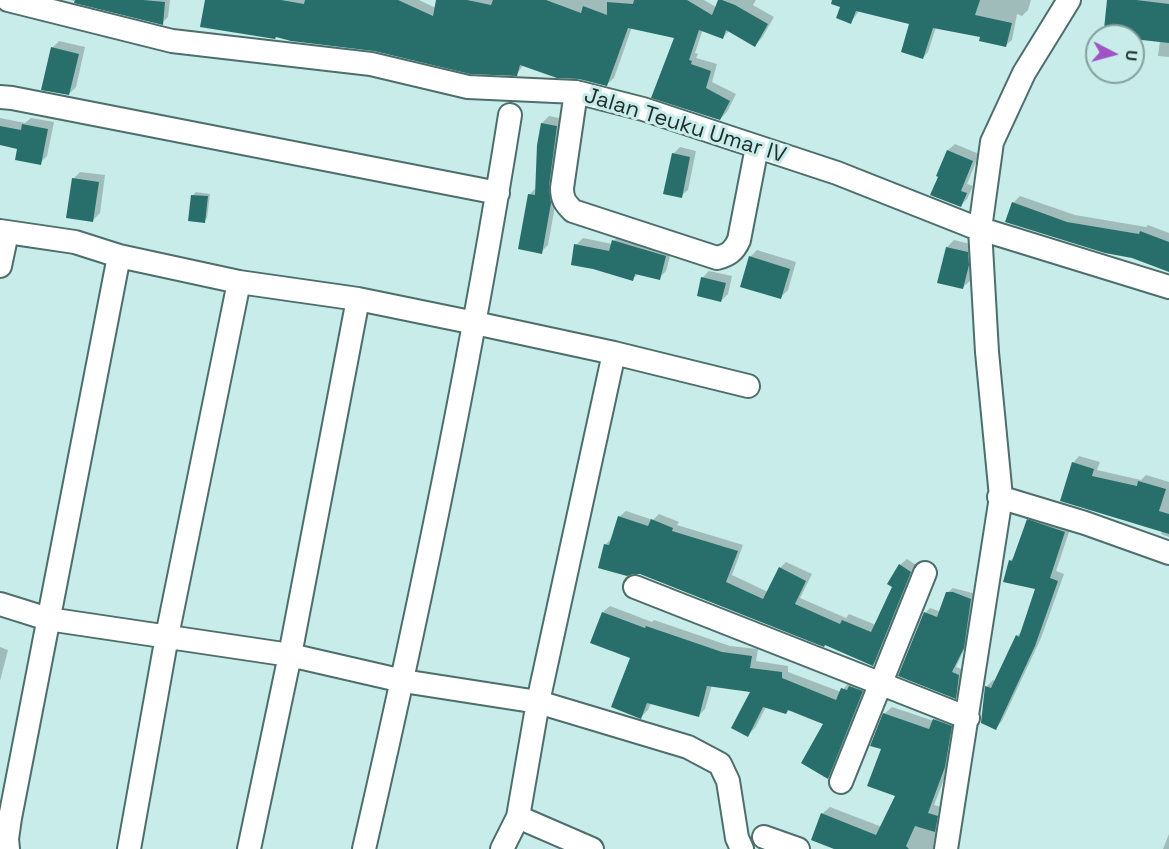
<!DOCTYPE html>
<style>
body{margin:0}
#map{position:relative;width:1169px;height:849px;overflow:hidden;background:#c7ece9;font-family:"Space Grotesk",sans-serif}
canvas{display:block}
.north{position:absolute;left:1085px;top:24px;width:60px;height:60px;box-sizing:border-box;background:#c7ece9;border:2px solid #84a09d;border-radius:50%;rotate:96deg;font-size:16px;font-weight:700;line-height:24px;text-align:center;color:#1f2d2c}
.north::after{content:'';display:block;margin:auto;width:21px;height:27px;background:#a153c5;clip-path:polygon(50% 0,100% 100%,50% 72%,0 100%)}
</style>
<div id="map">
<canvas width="1169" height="849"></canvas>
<div class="north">U</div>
</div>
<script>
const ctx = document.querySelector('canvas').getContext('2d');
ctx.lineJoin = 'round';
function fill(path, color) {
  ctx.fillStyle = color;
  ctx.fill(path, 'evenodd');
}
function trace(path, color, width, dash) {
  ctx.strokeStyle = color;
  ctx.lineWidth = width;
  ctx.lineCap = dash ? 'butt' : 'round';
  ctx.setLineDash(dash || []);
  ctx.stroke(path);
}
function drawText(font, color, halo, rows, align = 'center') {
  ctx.font = font + ' "Space Grotesk",sans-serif';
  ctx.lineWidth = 6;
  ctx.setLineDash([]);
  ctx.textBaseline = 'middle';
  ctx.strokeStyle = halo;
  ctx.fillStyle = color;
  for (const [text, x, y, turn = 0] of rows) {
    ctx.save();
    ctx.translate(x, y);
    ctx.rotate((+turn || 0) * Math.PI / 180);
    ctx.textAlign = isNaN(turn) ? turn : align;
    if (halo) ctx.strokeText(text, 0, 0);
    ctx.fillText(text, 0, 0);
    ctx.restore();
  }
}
const shadow = new Path2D(`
 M70,0H170L168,17L162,23Z
 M206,0H419L436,8L438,0H704L716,7L719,0H756L753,5L774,17L762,38L755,45L730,30L723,37L703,29L695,53L698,54L696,58L717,64L712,82L736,94L727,112L720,119L676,37L632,27L614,78L607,84L524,64L517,74Z
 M844,0H1031L1028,10L1022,16L1017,14L1012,40L1006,45L982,36L936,27L928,52L923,58L911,23L859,11L851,22Z
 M1109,0H1169V57L1158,56L1160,41L1129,36L1130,31Z
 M59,41L85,47L76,87L69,94L52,48Z
 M549,116L564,119L557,195L548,245L541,252L529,195L537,187L542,123Z
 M0,118L25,123L31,118L54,122L47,156L40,163L19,148L0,144Z
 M955,144L979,154L967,184L973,186L967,199L960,206L938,175L948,150Z
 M680,147L696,151L688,190L681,196L673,154Z
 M80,172L105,175L100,213L93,220L73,179Z
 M196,192L210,194L207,218L204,221L193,195Z
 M1020,196L1075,215L1146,227L1148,225L1169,233V268L1013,203Z
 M620,233L672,249L666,271L659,278L639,273L633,279L576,245L583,238L612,244Z
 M954,240L974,245L975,257L970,281L963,287L947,247Z
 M757,250L796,262L788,290L781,297L750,257Z
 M709,271L732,276L728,294L721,301L702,278Z
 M1079,456L1100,462L1097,470L1141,480L1146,475L1169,482V537L1161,534L1162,531L1073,463Z
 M626,511L653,520L659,514L679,522L677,525L743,545L732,575L768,592L780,568L786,562L812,574L800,598L846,618L849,614L876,625L894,587L900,565L907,559L916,565L879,658L873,664L606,544L612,538L619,517Z
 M1035,514L1071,526L1056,571L1064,574L1041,638L1002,721L996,728L982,722L987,686L993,680L996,681L1017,636L1022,631L1037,588L1010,561L1016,555L1028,520Z
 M953,588L976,594L968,641L956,667L964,670L960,692L955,697L925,613L930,608L941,612L947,593Z
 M610,606L652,622L654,620L730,646L758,649L756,661L788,666V672L841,692L849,682L869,684L835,770L828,777L826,724L790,709L786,713L766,707L755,728L748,735L752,691L712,685L705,709L699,715L651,703L648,710L641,717L632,658L603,612Z
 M0,647L8,650L0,681Z
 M892,707L934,721L942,712L958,719L952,759L934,805L944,808L935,849H838L822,814L830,807L882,827L898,795L883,748L884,714Z
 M1169,834V849H1163Z`);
const building = new Path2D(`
 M75,0H143L165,2L163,25L74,3Z
 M205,0H281L304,4L305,0H398L433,16L436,0H467L491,5L493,0H546L581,13L583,6L607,15V2L633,4L634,0H687L712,15L718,0H722L735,5L768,24L755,47L726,30L723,39L699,30L689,60L692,61L691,64L711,71L706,88L730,101L720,120L651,98L674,38L628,28L607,86L579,79L557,78L520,65L517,76L470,74L374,51L291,41L276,37L275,39L200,27Z
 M832,0H980L975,15L1012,23L1006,47L979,41L980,37L933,28L923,59L901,52L909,24L856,11L851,24L836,18L840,7L831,4Z
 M1107,0H1136L1169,4V43L1133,39V36H1127L1128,32L1104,29Z
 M51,47L79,54L69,95L41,90Z
 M541,123L557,126L549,186L551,203L542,254L518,249L528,194L535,195L537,145Z
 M22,124L48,129L41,165L15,160L17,149L0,145V126L21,130Z
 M947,150L973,161L961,191L967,193L961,207L930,195L938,177L936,176Z
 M672,153L690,157L682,198L663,194Z
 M72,178L99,182L93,222L66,218Z
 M191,195L208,196L205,223L188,221Z
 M1012,202L1067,222L1139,234L1140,231L1169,242V272L1132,258L1105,253L1005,222Z
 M612,240L666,256L660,280L635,274L633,281L593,269L571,265L574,244L609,251Z
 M946,247L968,252L969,265L963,289L937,283Z
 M749,256L790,269L781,299L740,287Z
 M701,277L726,283L721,302L697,296Z
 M1072,462L1094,469L1092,476L1137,486L1138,481L1166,489L1159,511L1169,514V534L1060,501Z
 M618,516L648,526L651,519L673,528L672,531L738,551L726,582L763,599L779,567L806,581L795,604L840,624L842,620L871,632L892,587L887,584L899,564L911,572L873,666L825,645L824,647L640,574H634L627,576L598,568L604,544L609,545Z
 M1027,519L1065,532L1050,578L1058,581L1035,646L996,730L981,723L985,686L991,688L1016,635L1019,637L1035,589L1003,582L1009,560L1012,561Z
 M946,592H953L971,599L964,648L952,672L959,675L956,699L898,676L924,612L937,617Z
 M602,612L645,628L646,626L722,652L752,656L750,668L782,672V678L836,700L841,688L847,690L849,686L863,691L828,779L801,763L823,724L788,710L786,714L763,707L748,737L731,728L750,692L707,686L699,717L647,703L641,719L611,707L630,658L590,643Z
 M883,713L929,729L933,719L952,726L945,767L928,813L938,816L935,832L915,826L906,846L909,849H834L811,840L821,813L876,835L895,796L867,786L881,749L870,746Z`);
const minor = new Path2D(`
 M8,0L172,41L371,64L468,87L576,92L643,109L837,173L971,226L1169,287
 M576,92L562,188C562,199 565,203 573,211L717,258C729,255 734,251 739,240L757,147
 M0,97L12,98L498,193
 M0,231L75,242L119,256L239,282L358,299L475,323L614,353L748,386
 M0,266L7,233
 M999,497L1085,523L1169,553
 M635,587L968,718
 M0,604L48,619L290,655L403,681L538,702L688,747L720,764L728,781L737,838L742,849
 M841,782L925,573
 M518,817L592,849
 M764,837L798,849
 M8,849L7,839L10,818L119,256
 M129,849L167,636L239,282
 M249,849L290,655L358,299
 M364,849C420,606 471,361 510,115
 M502,849L518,817L538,702L614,353
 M946,849L1001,497L987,352L980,229L992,142L1024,73L1069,0`);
const streetNames = [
 ["Jalan Teuku Umar IV",685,126,17]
];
fill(shadow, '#0003');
fill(building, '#286f6b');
trace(minor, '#4d6e6b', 26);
trace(minor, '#fff', 22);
drawText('22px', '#1f2d2c', '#c7ece9', streetNames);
</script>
